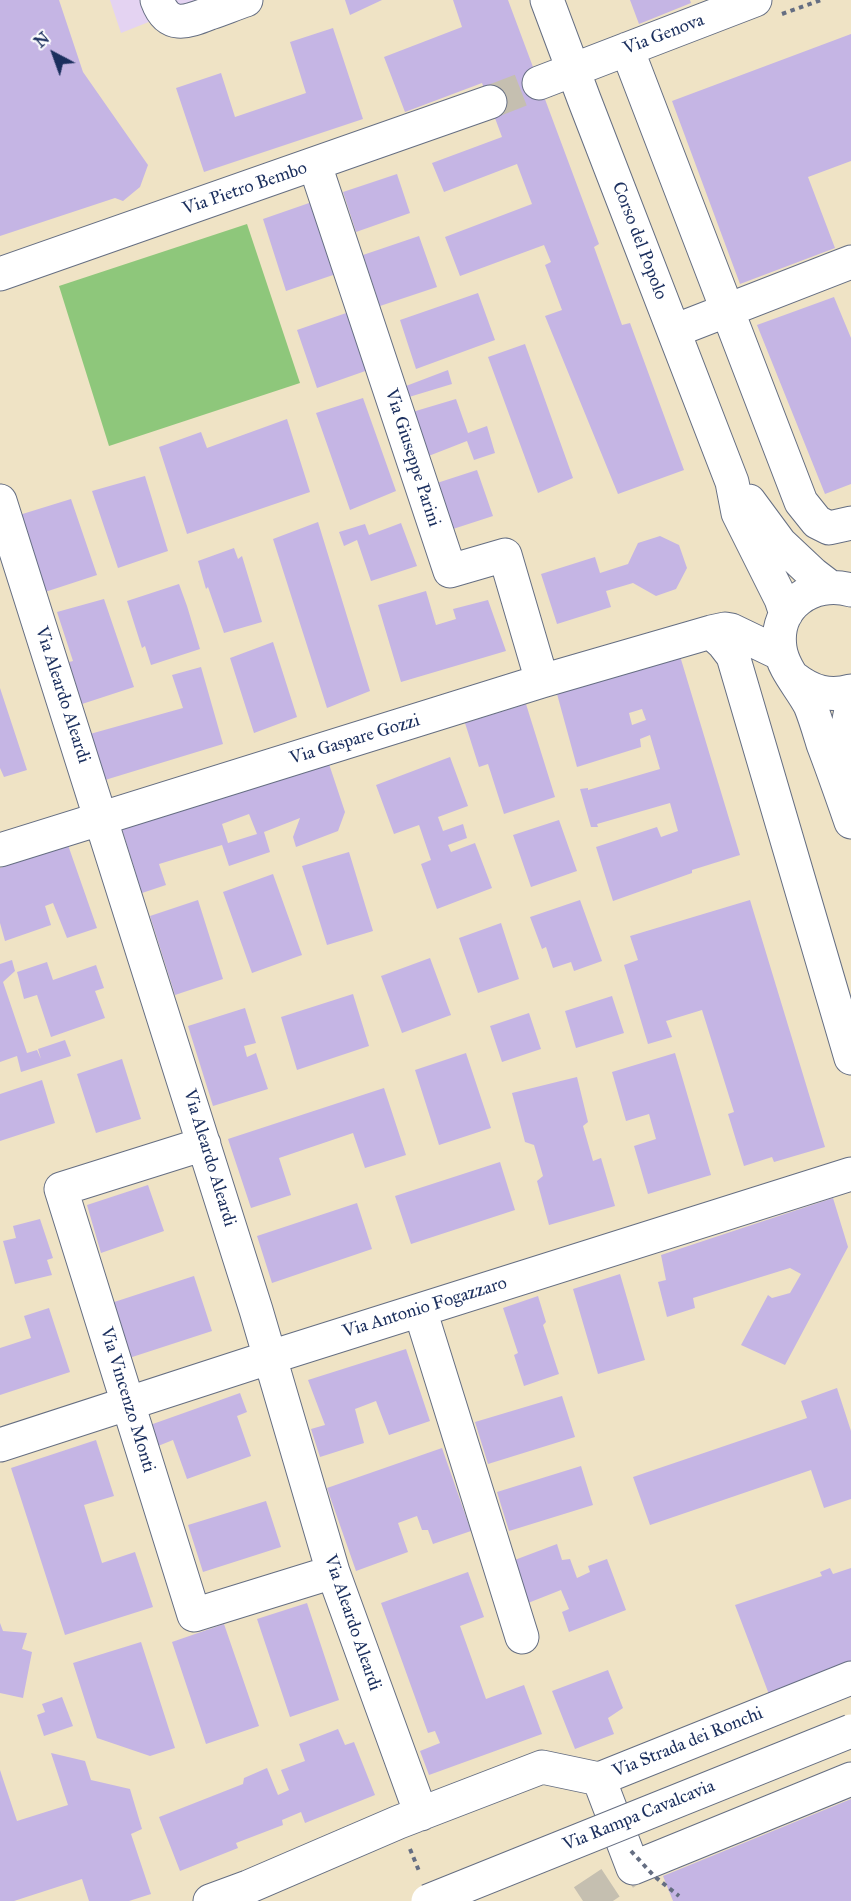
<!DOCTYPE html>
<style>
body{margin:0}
#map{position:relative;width:851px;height:1901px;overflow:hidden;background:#efe3c5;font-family:"IM FELL Great Primer",serif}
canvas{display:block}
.north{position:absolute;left:24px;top:24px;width:60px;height:60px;-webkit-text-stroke:4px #fff;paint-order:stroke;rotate:319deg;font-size:16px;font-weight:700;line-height:24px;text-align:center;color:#1b2f5e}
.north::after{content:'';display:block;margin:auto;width:21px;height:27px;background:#1b2f5e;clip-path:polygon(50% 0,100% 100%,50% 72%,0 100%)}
</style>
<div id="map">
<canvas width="851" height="1901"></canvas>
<div class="north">N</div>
</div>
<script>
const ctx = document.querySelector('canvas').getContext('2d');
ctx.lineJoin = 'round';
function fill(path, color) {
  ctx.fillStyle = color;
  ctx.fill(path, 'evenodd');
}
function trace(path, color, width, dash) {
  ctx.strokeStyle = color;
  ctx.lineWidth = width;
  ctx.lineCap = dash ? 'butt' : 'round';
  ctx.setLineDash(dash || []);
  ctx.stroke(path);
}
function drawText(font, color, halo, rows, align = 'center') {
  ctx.font = font + ' "IM FELL Great Primer",serif';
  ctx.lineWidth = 4.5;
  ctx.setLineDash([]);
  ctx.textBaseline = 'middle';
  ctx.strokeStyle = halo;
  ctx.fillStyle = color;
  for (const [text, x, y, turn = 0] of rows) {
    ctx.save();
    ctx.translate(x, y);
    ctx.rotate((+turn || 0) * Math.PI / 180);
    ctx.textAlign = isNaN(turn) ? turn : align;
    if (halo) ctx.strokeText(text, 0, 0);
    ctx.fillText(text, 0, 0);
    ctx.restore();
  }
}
const built = new Path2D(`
 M110,0H204L121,33Z`);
const green = new Path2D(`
 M247,224L300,383L109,446L59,286Z`);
const building = new Path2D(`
 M0,0H59L83,72L148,165L140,187L123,201L115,198L0,236Z
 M345,0H382L350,15Z
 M453,0H508L599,244L594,247L622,325L630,323L684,470L618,494L545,316L562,310L545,265L551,262L544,245L460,276L445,237L532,204L517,164L444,192L432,163L502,137L482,83L405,112L384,57L462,27Z
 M630,0H690L691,3L639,24Z
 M333,28L363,119L204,172L176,88L221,73L235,117L306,93L290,42Z
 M851,34V161L808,177L835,248L740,284L672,101Z
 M397,174L410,213L356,232L343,192Z
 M312,202L336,274L286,291L263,219Z
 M419,236L437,287L380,306L363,255Z
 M478,293L495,340L416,369L400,320Z
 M834,297L851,338V484L825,494L757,325Z
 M352,311L371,369L317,388L297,330Z
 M525,344L573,478L538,493L488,357Z
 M448,370L452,384L409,397L406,386Z
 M363,398L396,491L350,510L316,413Z
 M456,399L468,433L487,426L495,453L474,460L467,441L426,457L409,413Z
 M287,419L310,492L187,534L159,447L201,432L207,448Z
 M477,470L493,516L453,529L437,483Z
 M145,476L168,551L118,568L92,491Z
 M71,499L97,575L42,593L16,516Z
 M318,522L370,691L327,708L273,539Z
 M401,523L417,566L371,581L357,540L344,546L339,532L365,524L369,535Z
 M660,536L679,545L687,568L676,589L656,596L633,583L606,591L611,607L557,624L541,574L595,557L600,573L628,564L638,543Z
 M234,548L238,559L242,556L262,622L224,633L208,587L206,589L198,561Z
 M179,584L187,606L200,649L151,665L145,646L142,648L127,601Z
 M426,591L436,625L456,619L453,609L488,600L506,651L401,682L378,605Z
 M104,599L134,687L82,704L69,662L73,661L57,612Z
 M273,642L297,717L254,733L230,658Z
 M680,656L740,855L692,870V873L613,901L596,847L657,827L661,837L678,831L670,803L597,824L598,827H591L580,789L588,788V790L660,769L650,735L640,739L641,747L577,767L557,694ZM642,709L646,720L632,725L629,713Z
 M201,667L223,744L105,780L90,734L183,708L172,675Z
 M0,688L27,770L4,777L0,768Z
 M526,704L555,797L504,814L488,764L479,767L465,723Z
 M450,757L468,806L438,817L443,831L463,824L467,838L448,845L451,852L475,843L492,888L437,909L421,864L431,860L419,825L394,834L376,785Z
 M328,761L345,812L338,831L296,847L293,837L300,818L264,832L270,852L229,866L222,845L159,864L166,885L142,893L122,829ZM249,814L257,834L228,843L222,824Z
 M559,820L577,871L531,887L513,835Z
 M68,845L97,928L67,938L53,903L45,906L51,925L5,941L0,923V868Z
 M349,852L373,931L327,945L302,866Z
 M273,874L302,955L252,973L223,892Z
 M198,900L223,979L175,995L150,916Z
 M580,900L602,961L574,971L571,962L553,968L546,947L542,949L530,917Z
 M750,900L825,1147L774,1162L772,1157L744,1166L728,1114L734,1112L702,1010L666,1021L672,1037L648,1044L624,965L638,960L630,936Z
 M501,923L519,979L478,993L459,938Z
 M430,958L451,1015L402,1033L381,976Z
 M12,960L15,971L3,982L27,1053L37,1050L41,1059L38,1049L65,1040L71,1056L21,1072L17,1056L0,1062V964Z
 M47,962L53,980L96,965L104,988L95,991L105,1018L51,1037L37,995L24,999L17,972Z
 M353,994L369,1046L297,1070L281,1017Z
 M612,996L624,1033L576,1048L565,1011Z
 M245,1008L256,1043L244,1046L247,1057L256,1053L268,1089L213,1106L188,1026Z
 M529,1013L541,1049L502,1062L490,1026Z
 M466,1053L491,1128L439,1145L415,1070Z
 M675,1053L711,1175L648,1194L634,1146L656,1139L649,1114L626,1121L612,1072Z
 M122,1059L141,1119L96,1133L77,1074Z
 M577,1077L588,1122L583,1126L593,1161L601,1158L615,1206L549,1225L537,1181L543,1176L534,1145L525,1142L512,1093Z
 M42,1080L55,1123L0,1141V1094Z
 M384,1088L406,1155L365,1168L353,1133L279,1158L291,1195L251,1208L228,1139Z
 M500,1162L515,1210L411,1244L395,1196Z
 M148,1185L164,1231L101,1253L87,1205Z
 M833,1198L848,1247L785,1365L741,1345L768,1295L772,1298L790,1293L801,1274L790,1268L693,1298L695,1308L667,1317L658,1282L666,1280L661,1255Z
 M357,1203L372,1249L272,1283L257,1236Z
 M40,1219L53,1258L47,1260L52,1275L15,1284L3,1241L16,1238L13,1226Z
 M620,1274L645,1360L598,1374L573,1289Z
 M194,1276L212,1331L123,1360L105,1305Z
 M538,1296L546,1322L543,1325L559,1374L524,1386L514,1355L518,1353L503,1308Z
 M49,1308L70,1372L0,1395V1348L31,1338L24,1316Z
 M406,1349L430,1421L389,1435L376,1401L355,1409L364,1443L320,1457L311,1429L325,1425L308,1380Z
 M837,1388L851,1431V1499L824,1508L811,1470L650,1525L633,1477L807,1418L801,1401Z
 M240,1393L247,1412L237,1416L251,1456L187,1479L173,1440L158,1446L150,1425Z
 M562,1396L575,1437L488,1464L475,1422Z
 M96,1440L114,1496L84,1505L102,1563L135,1552L153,1607L65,1635L11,1468Z
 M442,1448L471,1531L433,1544L428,1530H422L417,1516L398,1523L408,1552L356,1571L327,1488Z
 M581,1466L593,1505L509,1531L497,1492Z
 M266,1501L281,1547L203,1572L188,1525Z
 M557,1544L562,1560L570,1559L577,1578L590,1572L588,1566L607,1559L626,1610L569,1632L562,1612L569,1609L561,1590L528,1603L512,1561Z
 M830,1568L833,1574L851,1568V1664L770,1697L735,1605L822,1576L820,1572Z
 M468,1572L484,1617L460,1626L486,1699L524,1685L542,1734L429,1775L420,1751L440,1743L435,1731L428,1733L381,1603Z
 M307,1603L339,1700L290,1717L257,1619Z
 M0,1623L3,1631L27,1633L22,1649L32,1652L23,1698L0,1693Z
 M224,1624L259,1726L206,1744L172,1642Z
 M141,1642L175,1748L150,1756L97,1738L73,1663Z
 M608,1670L623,1708L608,1718L614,1734L575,1749L552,1691Z
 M62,1697L73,1726L44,1736L37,1715L45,1712L42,1704Z
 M338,1729L345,1745L354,1742L375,1795L305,1823L301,1812L282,1820L283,1825L236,1843L238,1848L180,1871L159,1817L243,1784L244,1778L267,1768L278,1795L289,1790L281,1770L305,1761L299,1744Z
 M51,1753L85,1761L91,1780L130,1789L142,1829L131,1834L151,1894L129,1901H89L82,1879L14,1901H0V1770L17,1821L68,1805Z
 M851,1799V1901H673L663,1876Z`);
const minorTunnel = new Path2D(`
 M490,102L539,83
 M583,1901L633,1868`);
const path = new Path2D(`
 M782,14L821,0
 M410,1849L419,1871`);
const minor = new Path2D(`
 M157,0C168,30 187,22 210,13C222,9 234,4 246,0
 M547,0L584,99L732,482L738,513L781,599L786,614
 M627,49L801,502L817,522L829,528L851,523
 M539,83L755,0
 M315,165L450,571L505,555L542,681
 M0,274L490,102
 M674,331L851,262
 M0,501L256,1310L333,1572L421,1814
 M749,501L780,543L813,574L830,587
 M851,590C812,579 774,606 780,648C783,669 800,686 810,705C815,717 819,731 823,744C833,770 842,796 851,822
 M711,632L723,643L733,656L851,1058
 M794,678C812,692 829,697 851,691
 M851,710C847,728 845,742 851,759
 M0,850L542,681L711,632L725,629L731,630L781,654
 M204,1144L61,1189L194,1615L333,1572
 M420,1310L522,1637
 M0,1445L271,1357L851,1174
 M599,1779L633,1868L851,1779
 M210,1901L248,1887L399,1822L542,1767L599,1779L851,1678`);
const pathBridge = new Path2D(`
 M631,1851L654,1876L679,1896`);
const minorBridge = new Path2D(`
 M428,1901L851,1731`);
const streetNames = [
 ["Via Genova",664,35,-21],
 ["Via Pietro Bembo",245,189,-19],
 ["Corso del Popolo",639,241,69],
 ["Via Giuseppe Parini",412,458,72],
 ["Via Aleardo Aleardi",62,695,72],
 ["Via Gaspare Gozzi",355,740,-17],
 ["Via Aleardo Aleardi",209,1158,73],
 ["Via Antonio Fogazzaro",425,1308,-17],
 ["Via Vincenzo Monti",127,1400,73],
 ["Via Aleardo Aleardi",352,1623,71],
 ["Via Strada dei Ronchi",688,1743,-22],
 ["Via Rampa Cavalcavia",639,1816,-22]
];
fill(built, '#e4d3f2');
fill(green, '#8ec77b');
fill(building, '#c5b5e4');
trace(minorTunnel, '#c5bfb0', 33, [33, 16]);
trace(minor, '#656e82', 35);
trace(path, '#656e82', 4, [4.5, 4.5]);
trace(minor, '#fff', 33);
trace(minorBridge, '#656e82', 35, []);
trace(pathBridge, '#656e82', 4, [4.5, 4.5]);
trace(minorBridge, '#fff', 33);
drawText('18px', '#1b2f5e', '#fff', streetNames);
</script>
